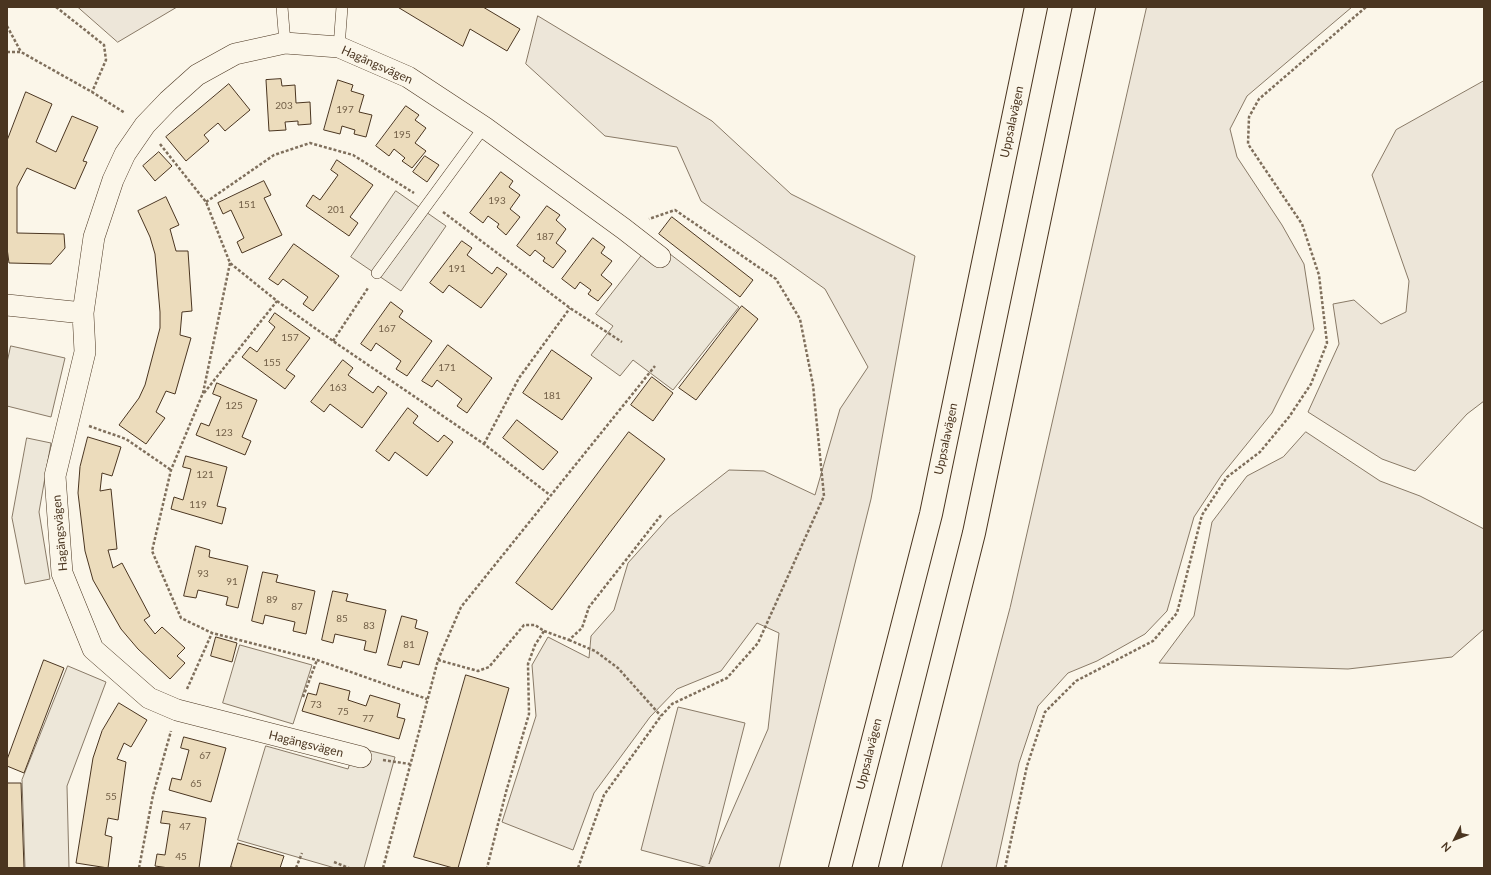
<!DOCTYPE html>
<meta charset="utf-8">
<style>
body{margin:0}
#map{position:relative;width:1491px;height:875px;overflow:hidden;background:#fbf6e9;font-family:Lato,sans-serif}
canvas{display:block}
.frame{position:absolute;inset:0;border:8px solid #4a3520;pointer-events:none}
.north{position:absolute;left:1435px;top:819px;width:40px;height:40px;-webkit-text-stroke:3px #fbf6e9;paint-order:stroke;rotate:228deg;font-size:11px;font-weight:700;line-height:16px;text-align:center;color:#4a3520}
.north::after{content:'';display:block;margin:auto;width:14px;height:18px;background:#4a3520;clip-path:polygon(50% 0,100% 100%,50% 72%,0 100%)}
</style>
<div id="map">
<canvas width="1491" height="875"></canvas>
<div class="frame"></div>
<div class="north">N</div>
</div>
<script>
const ctx = document.querySelector('canvas').getContext('2d');
ctx.lineJoin = 'round';
function fill(path, color) {
  ctx.fillStyle = color;
  ctx.fill(path, 'evenodd');
}
function trace(path, color, width, dash) {
  ctx.strokeStyle = color;
  ctx.lineWidth = width;
  ctx.lineCap = dash ? 'butt' : 'round';
  ctx.setLineDash(dash || []);
  ctx.stroke(path);
}
function drawText(font, color, halo, rows, align = 'center') {
  ctx.font = font + ' Lato,sans-serif';
  ctx.lineWidth = 3;
  ctx.setLineDash([]);
  ctx.textBaseline = 'middle';
  ctx.strokeStyle = halo;
  ctx.fillStyle = color;
  for (const [text, x, y, turn = 0] of rows) {
    ctx.save();
    ctx.translate(x, y);
    ctx.rotate((+turn || 0) * Math.PI / 180);
    ctx.textAlign = isNaN(turn) ? turn : align;
    if (halo) ctx.strokeText(text, 0, 0);
    ctx.fillText(text, 0, 0);
    ctx.restore();
  }
}
const green = new Path2D(`
 M78,7H177L118,42Z
 M1147,7H1352L1247,96L1230,129L1237,157L1282,225L1304,264L1314,329L1272,413L1221,476L1194,517L1167,611L1145,634L1097,661L1068,673L1038,706L1019,763L996,868H941L1010,608Z
 M538,16L712,121L791,194L915,256L871,499L779,868H708L641,850L678,707L745,723L709,864L768,729L779,633L757,623L721,671L677,689L650,717L594,793L573,850L502,822L536,716L532,665L548,637L589,658L591,636L614,610L628,563L669,517L729,470L764,471L815,495L840,409L868,367L825,289L701,201L677,147L605,136L526,64Z
 M1484,81V401L1467,414L1415,471L1382,459L1308,412L1339,344L1333,304L1354,300L1381,324L1406,312L1409,281L1372,175L1396,130Z
 M1306,432L1380,481L1420,496L1484,529V629L1452,657L1348,669L1159,663L1194,616L1212,522L1247,476L1283,457Z`);
const parking = new Path2D(`
 M396,191L446,226L401,291L351,257Z
 M653,241L739,307L673,390L633,360L620,376L591,355L613,326L596,314Z
 M11,346L65,358L51,417L7,406V363Z
 M27,438L51,443L39,512L50,579L25,584L12,518Z
 M240,645L312,665L293,724L223,703Z
 M68,666L106,682L67,786L69,868H25L22,780Z
 M266,746L348,769L355,747L395,757L364,868H335L238,840Z`);
const building = new Path2D(`
 M398,7H483L520,29L507,51L470,29L463,46Z
 M281,79L282,86L295,85L296,103L310,102L311,124L298,125V121L285,122L286,130L269,131L266,80Z
 M338,80L353,85L351,91L364,95L359,112L372,115L366,137L354,134L355,130L342,126L340,134L324,130Z
 M229,84L250,110L225,131L218,123L204,135L209,141L186,161L166,137Z
 M26,92L52,104L36,142L56,152L72,116L98,127L83,161L87,162L75,189L27,168L17,187V233L64,234L65,248L51,264L9,263L7,248V141Z
 M406,106L419,115L415,120L426,128L415,143L426,151L412,168L402,161L405,158L394,149L389,156L376,146Z
 M159,152L172,166L155,181L143,166Z
 M425,156L439,165L427,182L413,172Z
 M337,160L373,185L350,217L358,223L349,236L306,206L313,195L320,200L338,175L331,170Z
 M501,172L513,181L509,187L520,195L510,209L520,217L506,235L497,227L499,224L488,216L483,223L470,213Z
 M264,181L271,195L264,198L282,235L242,253L237,242L244,238L231,210L223,214L218,203Z
 M166,197L179,225L170,229L176,251H188L192,311L182,312L180,335L191,338L175,394L166,391L156,412L165,418L146,444L119,425L139,398L145,385L160,328V312L155,254L150,237L138,211Z
 M547,206L560,215L556,220L566,229L556,243L566,251L553,268L543,261L545,258L535,250L530,256L517,246Z
 M672,217L753,280L740,297L659,234Z
 M593,238L605,247L601,253L612,261L601,275L612,284L598,301L588,294L591,290L580,282L575,289L562,279Z
 M462,241L472,248L467,255L492,274L497,267L507,274L481,308L449,285L443,293L430,283Z
 M294,244L339,276L313,311L303,304L308,297L283,279L278,285L269,279Z
 M391,302L403,311L399,317L432,341L407,376L396,369L401,361L376,343L371,351L361,344Z
 M742,306L758,319L696,400L679,388Z
 M275,313L310,338L286,370L295,376L285,389L242,357L250,347L257,352L275,327L269,322Z
 M448,345L492,378L467,413L457,406L462,399L437,380L432,387L422,381Z
 M552,350L592,378L562,420L523,393Z
 M343,360L353,368L348,375L373,393L378,386L387,393L362,428L330,404L324,412L311,402Z
 M652,377L673,393L653,421L631,405Z
 M217,383L257,400L242,437L251,441L245,455L196,435L201,423L209,426L221,397L213,394Z
 M408,408L418,416L413,423L438,442L444,435L453,442L427,476L395,452L389,461L376,451Z
 M517,420L558,452L543,470L503,438Z
 M629,432L665,459L552,610L516,583Z
 M88,437L121,447L112,476L102,473L100,491L111,489L117,549L108,550L113,568L122,563L150,616L144,620L155,634L162,627L185,648L177,656L185,663L170,679L138,649L121,629L93,580L85,551L78,493L80,467Z
 M186,456L227,467L217,506L226,508L222,524L171,509L174,497L183,500L191,469L183,467Z
 M196,546L210,550L209,557L248,566L238,608L226,605L228,597L198,590L196,598L184,596Z
 M263,572L278,575L276,582L315,591L306,634L293,631L295,622L265,615L263,624L252,621Z
 M333,591L348,594L346,601L386,610L376,653L364,650L366,641L335,634L333,643L322,640Z
 M402,616L417,620L415,628L428,632L419,665L403,661L401,668L388,665Z
 M216,637L237,643L232,662L211,656Z
 M44,660L64,668L24,773L7,766V760Z
 M466,675L509,688L458,868H453L414,857Z
 M320,683L350,691L348,700L366,706L370,695L400,704L397,717L405,719L399,739L302,711L308,693L316,695Z
 M119,703L147,720L131,747L124,743L117,759L126,762L118,820L108,818L105,835L112,837L108,868L76,863L93,758L102,731Z
 M184,737L226,748L211,802L169,790L172,778L181,780L189,750L181,748Z
 M7,783H21L24,868H7Z
 M163,811L206,818L199,868H169L155,866L157,854L165,855L170,824L161,823Z
 M238,843L284,856L280,868H236L231,867Z`);
const path = new Path2D(`
 M56,7L104,45L106,60L92,92
 M7,26L21,52
 M7,52H21L92,92L125,113
 M160,144L206,202L230,263L277,301L333,341L484,444L550,495
 M206,202L274,155L310,143L353,155L414,193
 M443,212L570,308L622,342
 M230,263L203,393L171,470L152,551L181,618L212,633L317,660L427,699
 M333,341L368,288
 M204,393L277,301
 M89,426L126,439L171,470
 M484,444L519,378L570,308
 M544,631L569,640L582,628L589,607L662,514
 M569,640L595,651L618,668L661,716
 M438,660L478,671L489,667L524,625H535L544,631L535,645L528,664L529,714L506,792L487,868
 M187,689L212,633
 M303,697L317,660
 M383,760L410,764
 M334,862L349,868
 M139,868L153,795L171,731
 M296,868L302,853
 M383,868L438,660L461,607L655,366
 M578,868L604,795L661,716L672,704L727,678L758,643L824,496L813,385L800,319L776,279L675,210L649,219
 M1005,868L1027,766L1045,712L1076,681L1153,641L1177,613L1202,515L1227,477L1260,452L1289,417L1311,384L1327,343L1319,275L1302,224L1248,144L1249,117L1259,99L1366,7`);
const lane = new Path2D(`
 M282,7L285,43
 M339,47L342,7
 M377,273L484,127`);
const street = new Path2D(`
 M7,305L83,313L94,237L113,180L125,154L145,125L168,101L197,75L235,54L285,43L339,47L408,77L484,127L624,229L660,257
 M83,313L85,352L55,476L62,573L93,649L149,698L177,710L361,757`);
const highway = new Path2D(`
 M840,868L931,514L1036,7
 M890,868L974,533L1084,7`);
const numberNames = [
 ["203",284,106],
 ["197",345,110],
 ["195",402,135],
 ["193",497,201],
 ["151",247,205],
 ["201",336,210],
 ["187",545,237],
 ["191",457,269],
 ["167",387,329],
 ["157",290,338],
 ["155",272,363],
 ["171",447,368],
 ["163",338,388],
 ["181",552,396],
 ["125",234,406],
 ["123",224,433],
 ["121",205,475],
 ["119",198,505],
 ["93",203,574],
 ["91",232,582],
 ["89",272,600],
 ["87",297,607],
 ["85",342,619],
 ["83",369,626],
 ["81",409,645],
 ["73",316,705],
 ["75",343,712],
 ["77",368,719],
 ["67",205,756],
 ["65",196,784],
 ["55",111,797],
 ["47",185,827],
 ["45",181,857]
];
const streetNames = [
 ["Hagängsvägen",377,65,24],
 ["Uppsalavägen",1012,122,-78],
 ["Uppsalavägen",946,439,-78],
 ["Hagängsvägen",60,533,-95],
 ["Hagängsvägen",306,744,14],
 ["Uppsalavägen",869,754,-76]
];
fill(green, '#ede6d9');
trace(green, '#887966', 1);
fill(parking, '#ede7d9');
trace(parking, '#887966', 1);
fill(building, '#ecdcbc');
trace(building, '#4a3520', 1);
trace(lane, '#4a3520', 12);
trace(street, '#4a3520', 22);
trace(highway, '#4a3520', 24);
trace(path, '#7f6f5c', 2.5, [3, 2]);
trace(lane, '#fbf6e9', 11);
trace(street, '#fbf6e9', 21);
trace(highway, '#fbf6e9', 22);
drawText('10px', '#725f47', null, numberNames);
drawText('12px', '#4a3520', '#fbf6e9', streetNames);
</script>
